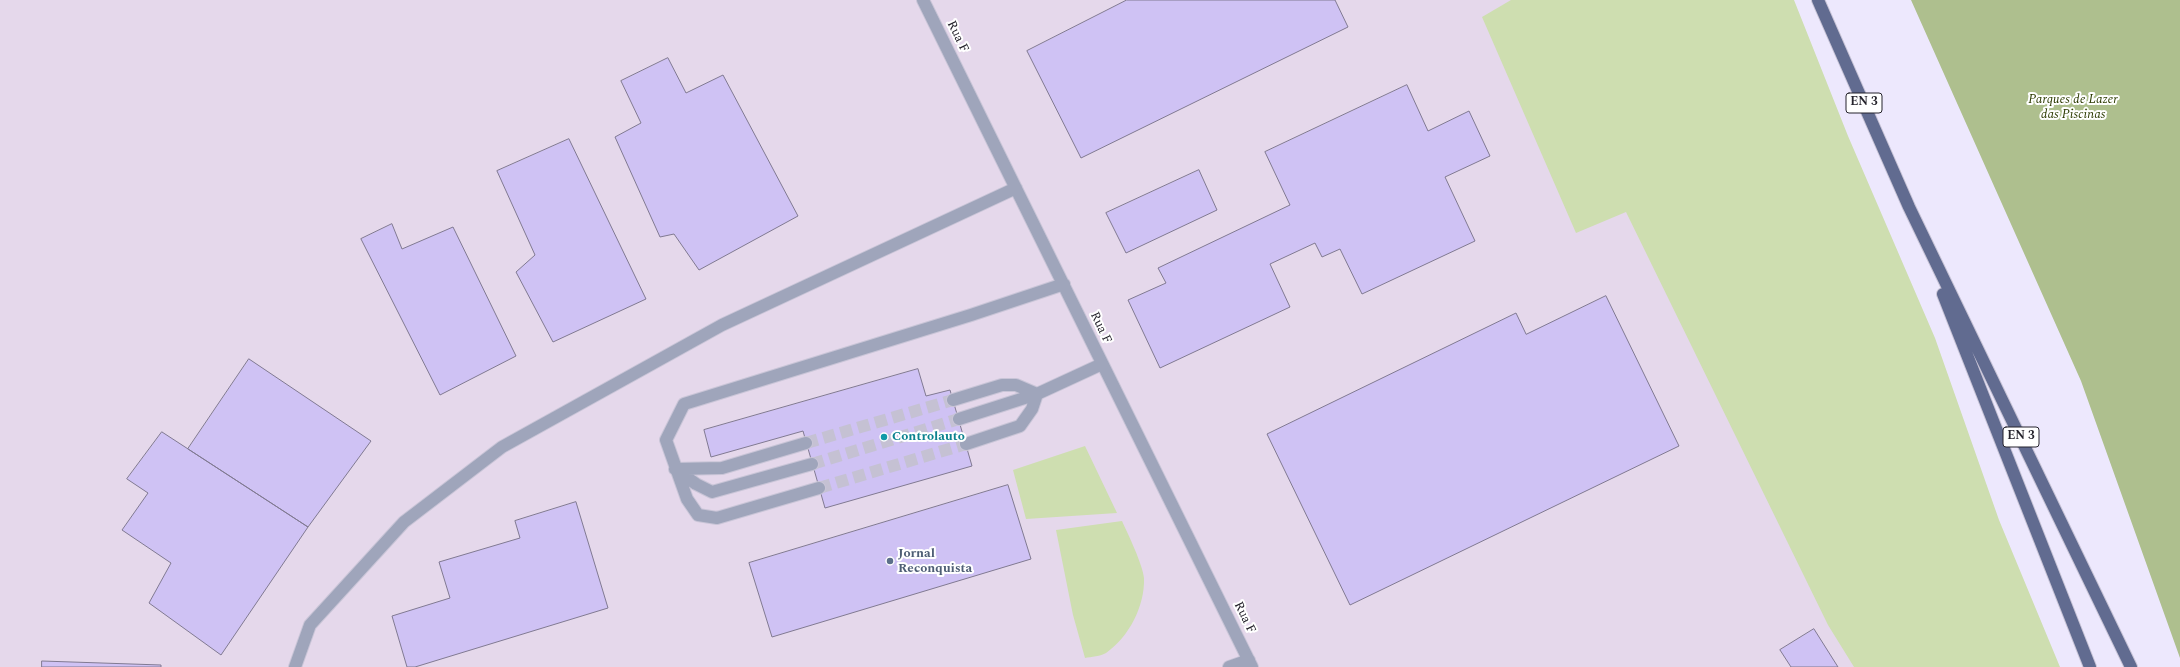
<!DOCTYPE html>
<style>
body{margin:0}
canvas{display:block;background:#ede8fd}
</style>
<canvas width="2180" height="667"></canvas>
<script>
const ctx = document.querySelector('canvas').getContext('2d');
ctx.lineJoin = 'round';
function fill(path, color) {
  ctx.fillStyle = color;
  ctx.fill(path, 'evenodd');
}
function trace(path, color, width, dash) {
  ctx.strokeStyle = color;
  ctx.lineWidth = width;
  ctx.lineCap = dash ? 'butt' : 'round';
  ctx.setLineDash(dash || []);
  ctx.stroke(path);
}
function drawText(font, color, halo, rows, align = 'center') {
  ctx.font = font + ' Spectral,serif';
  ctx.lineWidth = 4;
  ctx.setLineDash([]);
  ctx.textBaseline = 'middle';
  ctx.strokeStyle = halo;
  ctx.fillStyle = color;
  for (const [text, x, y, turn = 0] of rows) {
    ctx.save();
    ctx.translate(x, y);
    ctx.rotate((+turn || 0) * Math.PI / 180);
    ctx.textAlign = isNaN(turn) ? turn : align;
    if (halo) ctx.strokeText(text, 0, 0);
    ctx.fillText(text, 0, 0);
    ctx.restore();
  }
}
const industrial = new Path2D(`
 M0,0H1773L2058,667H0Z`);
const green = new Path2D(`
 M1511,0H1794L1848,136L1935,338L1999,520L2060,667H1854L1828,625L1626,212L1576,233L1482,17Z
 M1085,446L1117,513L1026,519L1013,470Z
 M1122,521C1128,534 1143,565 1144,578C1145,606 1129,637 1106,653C1101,656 1091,657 1085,658L1073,615L1056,530Z`);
const forest = new Path2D(`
 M1911,0H2180V658L2081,381Z`);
const building = new Path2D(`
 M1127,0H1335L1348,27L1081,158L1027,51Z
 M668,58L686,93L723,75L798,216L699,270L674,234L660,237L615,137L641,123L621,81Z
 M1407,85L1428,131L1469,111L1490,156L1445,177L1475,241L1362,294L1340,249L1322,257L1315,243L1270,264L1290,307L1160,368L1128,300L1166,283L1158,268L1290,205L1265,152Z
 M569,139L646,299L553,342L516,272L535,255L497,171Z
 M1199,170L1217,210L1126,253L1106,213Z
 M392,224L402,249L453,227L516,356L440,395L361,239Z
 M1606,296L1679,446L1350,605L1267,434L1516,313L1526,334Z
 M249,359L371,441L308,527L188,449Z
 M918,369L926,396L950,390L972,466L825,508L803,431L711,457L704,430Z
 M162,432L308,527L221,655L149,603L171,563L122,530L148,493L127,479Z
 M1008,485L1031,559L772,637L749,563Z
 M576,502L608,608L415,667H407L392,616L450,598L439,562L520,538L515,521Z
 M1814,629L1838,667H1791L1780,650Z
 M42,661L161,665V667H42Z`);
const minorTunnel = new Path2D(`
 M806,443L953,400
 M812,464L959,419
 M819,488L966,444`);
const minor = new Path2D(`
 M923,0L1252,667
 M953,400L1002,385H1016L1037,394L1102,364
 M959,419L1037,394
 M966,444L1020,426L1032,409L1037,394
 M675,469L696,484L712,492L812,464
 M675,469L722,468L806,443
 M819,488L717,518L698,515L687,499L666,440L684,404L971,315L1064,284
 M295,667L310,625L404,522L502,447L722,325L1016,188
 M1229,667L1249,660`);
const major = new Path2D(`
 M1818,0L1909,207L2131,667
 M1943,294L2090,667`);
const markers = [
 [884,437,4,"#0f9aa8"],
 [890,561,4,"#5c6f8a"]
];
const shields = [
 [1864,103,36],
 [2021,437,36]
];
const shieldNames = [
 ["EN 3",1864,103],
 ["EN 3",2021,437]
];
const streetNames = [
 ["Rua F",957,37,64],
 ["Rua F",1100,328,65],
 ["Rua F",1244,618,64]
];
const parkNames = [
 ["Parques de Lazer",2073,100],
 ["das Piscinas",2073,115]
];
const cultureNames = [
 ["Controlauto",892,437]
];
const serviceNames = [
 ["Jornal",898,554],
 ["Reconquista",898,569]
];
fill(industrial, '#e5d8eb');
fill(green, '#cedeb0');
fill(forest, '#aebf8e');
fill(building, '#cfc2f4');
trace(building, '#817a92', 1);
trace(minorTunnel, '#c5c1d3', 12, [12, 6]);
trace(minor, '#c9c5d7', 14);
trace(major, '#c9c5d7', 14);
trace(minor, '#9fa5bb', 12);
trace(major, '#616b90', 12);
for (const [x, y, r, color] of markers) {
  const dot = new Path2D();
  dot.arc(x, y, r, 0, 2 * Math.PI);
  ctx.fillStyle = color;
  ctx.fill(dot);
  trace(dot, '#fff', 1.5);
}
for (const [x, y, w] of shields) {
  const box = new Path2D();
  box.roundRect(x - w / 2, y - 10, w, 20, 3);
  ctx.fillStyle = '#fff';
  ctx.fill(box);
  trace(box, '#25232c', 1);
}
drawText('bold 12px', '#25232c', null, shieldNames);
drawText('13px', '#25232c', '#fff', streetNames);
drawText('italic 13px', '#2d3c02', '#fff', parkNames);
drawText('bold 13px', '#0d838f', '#fff', cultureNames, 'left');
drawText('bold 13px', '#4e5e75', '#fff', serviceNames, 'left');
</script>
